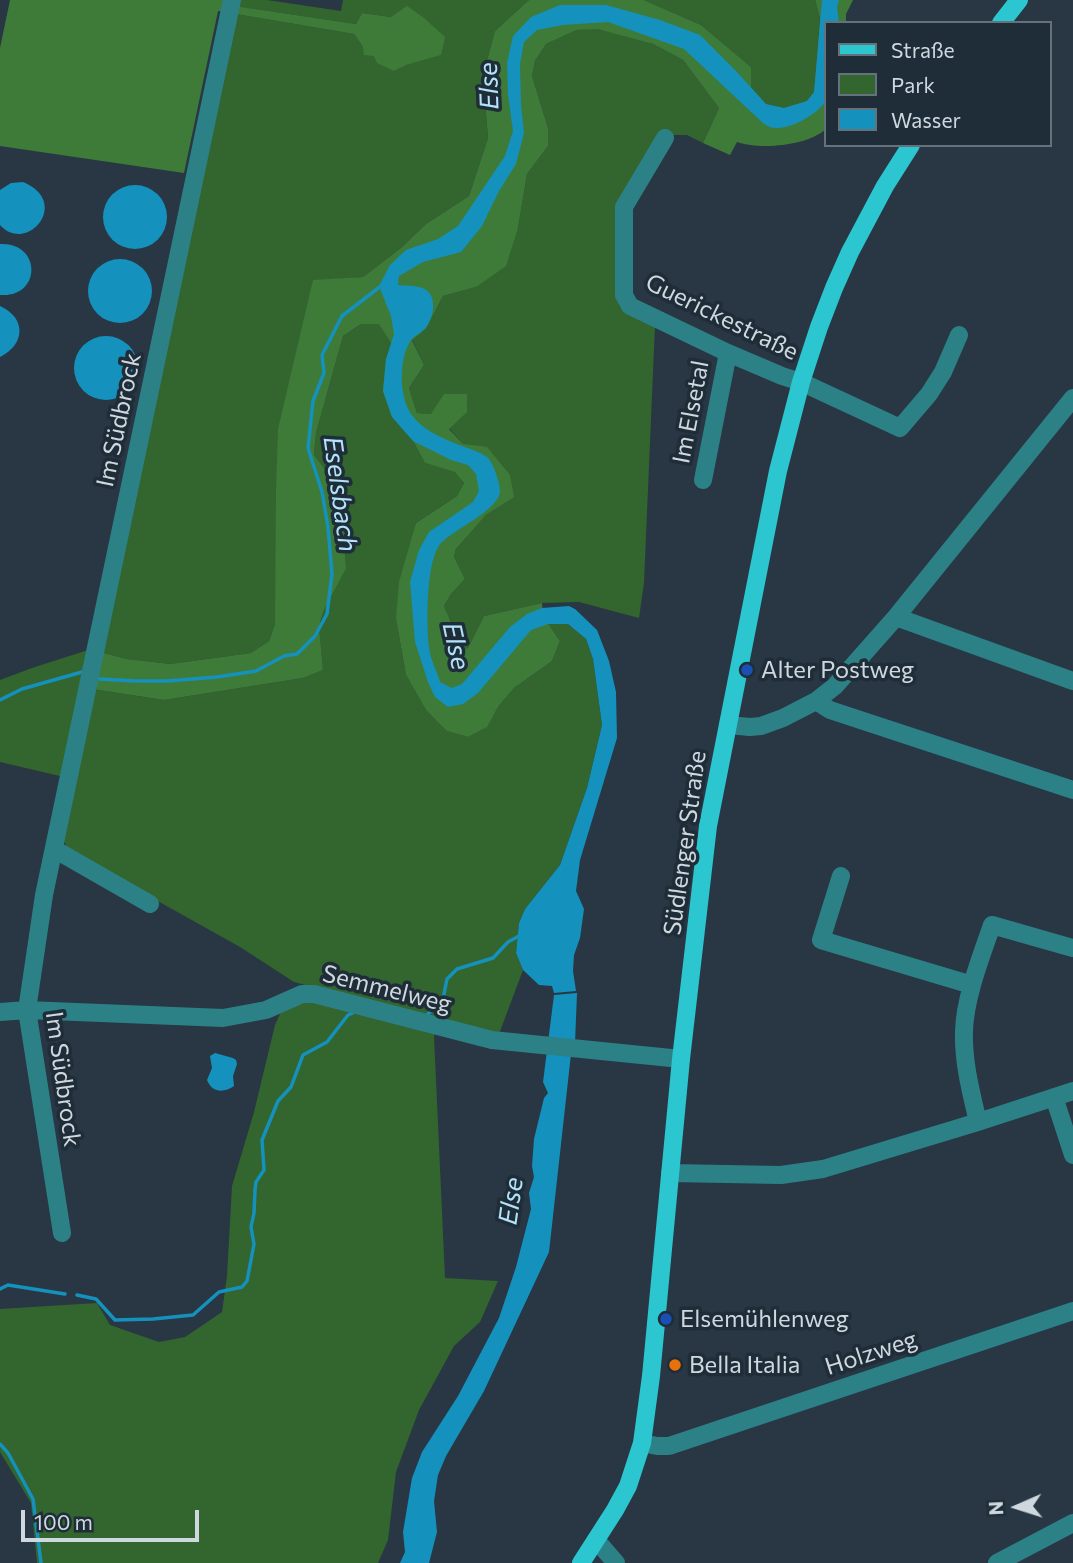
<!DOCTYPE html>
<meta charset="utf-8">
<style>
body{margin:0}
#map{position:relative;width:1073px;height:1563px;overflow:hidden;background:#283743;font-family:Commissioner,sans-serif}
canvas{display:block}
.legend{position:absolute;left:824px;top:21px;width:228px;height:126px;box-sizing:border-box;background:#1e2d38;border:2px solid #65717b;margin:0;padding:9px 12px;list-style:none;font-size:21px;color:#cfd8df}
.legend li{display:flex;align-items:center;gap:14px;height:35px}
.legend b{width:35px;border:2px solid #65717b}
.north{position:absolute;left:982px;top:1472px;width:70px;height:70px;-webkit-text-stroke:5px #1e2d38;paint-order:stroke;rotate:267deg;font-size:19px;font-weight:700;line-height:28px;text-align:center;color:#cfd8df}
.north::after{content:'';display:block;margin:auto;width:24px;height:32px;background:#cfd8df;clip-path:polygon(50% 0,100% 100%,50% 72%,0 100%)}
.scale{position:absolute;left:21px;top:1510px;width:178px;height:32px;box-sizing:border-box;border:4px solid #cfd8df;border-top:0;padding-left:9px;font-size:21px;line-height:24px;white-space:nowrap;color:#cfd8df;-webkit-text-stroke:5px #1e2d38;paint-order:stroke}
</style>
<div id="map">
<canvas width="1073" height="1563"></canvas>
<ul class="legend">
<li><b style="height:9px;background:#2cc6d0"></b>Straße</li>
<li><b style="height:19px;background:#33652f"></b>Park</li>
<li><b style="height:19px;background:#1591bd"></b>Wasser</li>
</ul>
<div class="north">N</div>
<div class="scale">100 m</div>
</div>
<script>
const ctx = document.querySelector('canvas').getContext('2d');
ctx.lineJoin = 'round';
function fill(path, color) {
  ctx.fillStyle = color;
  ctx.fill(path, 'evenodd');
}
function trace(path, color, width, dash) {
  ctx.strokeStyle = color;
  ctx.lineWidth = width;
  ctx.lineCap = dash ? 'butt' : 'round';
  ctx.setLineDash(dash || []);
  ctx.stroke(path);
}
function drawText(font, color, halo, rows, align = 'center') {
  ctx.font = font + ' Commissioner,sans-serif';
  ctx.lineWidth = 7;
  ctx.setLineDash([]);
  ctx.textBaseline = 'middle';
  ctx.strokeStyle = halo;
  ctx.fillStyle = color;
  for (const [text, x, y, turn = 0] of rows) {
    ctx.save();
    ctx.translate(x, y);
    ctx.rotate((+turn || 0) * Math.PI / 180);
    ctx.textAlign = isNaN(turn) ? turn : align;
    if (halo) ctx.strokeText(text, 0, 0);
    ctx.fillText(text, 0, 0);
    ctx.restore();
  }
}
const green = new Path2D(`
 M235,0H267L341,11L343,0H529L495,31L483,75L488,138L469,196L426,224L401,248L363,277L313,281L275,624L269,641L251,653L170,664L127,659L100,652L236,14L354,34L363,47L394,71L409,64L391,17L362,13L356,24L234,6Z
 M644,0H815L820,18L814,92L807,101L783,108L766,104L751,87V67L701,25Z
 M598,28L653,44L683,60L719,108L703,143L687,135H658L617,204L619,306L655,325L644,583L639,618L579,602L542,603L484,616L468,648L456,655L447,635L453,625L444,606L451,594L465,579L454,557L456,549L487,514L463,444L449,428L431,414L417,413L409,388L424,365L412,339L426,329L443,296L476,287L518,228L527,174L548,146V128L532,76L535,61L546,44L575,30Z
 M361,324H380L391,343L386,359L392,417L413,441L425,463L456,472L464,483L457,496L416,523L396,619L406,675L426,710L448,731L468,737L486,727L498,707L514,688L552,661L560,641L548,624H568L586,639L593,659L602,725L587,788L560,865L525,909L519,923L516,953L523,970L499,1034L440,1020L294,982L240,947L70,852L61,837L92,689L164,700L303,678L323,670L319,627L324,610L346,569L343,498L329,474L314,455L316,433L343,336Z
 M88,650L64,777L0,762V680L32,668Z
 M317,999L437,1030L434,1036L445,1278L498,1281L480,1322L454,1346L419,1410L396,1472L388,1540L378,1563H37L31,1503L0,1452V1309L97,1303L110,1325L159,1342L185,1337L222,1312L227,1276L232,1186L254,1112L275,1025L283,1007Z`);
const forest = new Path2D(`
 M10,0H235V6L356,24L362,13L391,17L407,6L424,18L445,37L441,55L409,64L394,71L377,63L374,56L364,55L363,47L354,34L218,11L184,173L0,146V48Z
 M529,0H644L701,25L751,67V87L766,104L783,108L807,101L814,92L820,18L815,0H853L846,14V23H826V129C807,146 761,150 737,142L730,155L703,143L719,108L683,60L653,44L598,29L576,30L546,44L535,61L532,76L548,128V146L527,174L518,228L506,266L476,287L443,296L426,329L412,340L424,365L409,388L417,413L431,414L444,394H467V412L449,429L463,444L487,447L510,475L514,497L487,514L456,549L454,557L465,579L451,594L444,606L453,626L447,635L456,654L468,648L484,616L542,603C542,618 552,629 560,641L552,661L514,688L498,707L487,727L468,737L447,731L426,710L406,675L396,619L399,582L416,523L457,496L464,483L455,472L425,463L413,441L392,417L383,391L386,359L391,343L379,324H361L343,336L316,433L314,455L339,487L343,498L346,569L324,610L319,626L323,670L303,678L164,700L92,689L100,652L127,659L170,664L251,653L269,641L275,624L276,492L278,429L313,280L363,277L401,248L426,224L469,196L488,138L483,75L495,31Z`);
const water = new Path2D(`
 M822,0H839L837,7L839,23H826V101C816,115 792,129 774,128C771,128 766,125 763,123L684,49L608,22L563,25L537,30L524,42L520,64L521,105L524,133L516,164L499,191L482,226L461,252L423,262L399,276L398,285C405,286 413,285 419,287C438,291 435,314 427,326C423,332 415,335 411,340C401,355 400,380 404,397C409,425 439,437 462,446C470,449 480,452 487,457C493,462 500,483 500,491C500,509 453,530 441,543C426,559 426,624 429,647C430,659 437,671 440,682L452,688L462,684L510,627L527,614L542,608L569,606L575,609L597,630L609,661L616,692L617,738L580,860L576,891L584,909L580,938L574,955L573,971L576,991L554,993L552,986L539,985L523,970L516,953L519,923L525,909L560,865L587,788L602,725L593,659L586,639L568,624H548L531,630L478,693L463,704L448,707L435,697L428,682L415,642L410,582L419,550L429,532L473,502L479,491L476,474L468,465L451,460L413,441L392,417L383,391L386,359L394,334L391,316L379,286L390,265L406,250L438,239L458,226L505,156L513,131L508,95L507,63L513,36L531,17L560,5H606L660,20L700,35L736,71L766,104L784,108L807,101L814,92Z
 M23,182C72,202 27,255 0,225V190L11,183Z
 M103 217a32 32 0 1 1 64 0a32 32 0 1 1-64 0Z
 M0,244C42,242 42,298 0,295Z
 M88 291a32 32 0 1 1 64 0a32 32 0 1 1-64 0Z
 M0,306C27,318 25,345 0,357Z
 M74 368a32 32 0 1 1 64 0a32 32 0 1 1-64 0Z
 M577,993L575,1043L571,1054L549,1252L484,1391L446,1456L438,1475L434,1501L437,1532L429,1563H400L405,1552L403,1532L412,1478L422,1452L458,1396L499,1318L516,1267L531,1209L529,1193L534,1177L532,1166L534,1139L544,1098L548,1093L543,1082L554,995Z
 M215,1053L233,1058L236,1060L237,1064L233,1076L234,1086C224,1093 212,1093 207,1080L212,1068L210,1056Z`);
const stream = new Path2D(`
 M99,679L135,681H167L217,677L256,671L284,656L297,654L315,636L327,614L332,574L328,527L322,492L308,448L313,401L324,373L322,355L342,316L381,286
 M0,700L22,689L82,672
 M426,1016L443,999L447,979L457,969L493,958L508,942L519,936
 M0,1289L8,1285L65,1294
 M77,1295L96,1299L115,1320L153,1319L193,1315L219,1292L242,1287L247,1281L254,1244L251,1227L254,1213L255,1190L256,1182L264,1170L262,1140L278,1101L291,1087L303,1055L327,1042L348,1015L355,1012
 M0,1444L8,1453L33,1499L41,1563`);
const minor = new Path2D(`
 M665,138L624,207V295L630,306L728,353L782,376L801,382L900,428L929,394L943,372L959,335
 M703,480L728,353
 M896,617L1073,681
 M816,701L830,710L1073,790
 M728,725L750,727L761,726L783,718L816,701L835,686L896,617L1073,398
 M54,849L150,904
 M841,876L821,940L972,985
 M0,1012L27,1010L223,1018L266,1010L302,994H314L492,1040L681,1059
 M1054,1097L1073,1155
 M978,1122C971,1092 963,1062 964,1031C965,997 981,957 992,925L1073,948
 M670,1173L781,1175L823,1169L978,1122L1073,1091
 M62,1233L27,1010L44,895L232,0
 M642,1443L657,1446H669L1073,1311
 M596,1540L616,1563
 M997,1563L1073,1523`);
const major = new Path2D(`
 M1001,23L1019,0
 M581,1563L615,1510L628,1486L642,1443L651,1376L681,1059L708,826L778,471L801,382L819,327L834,288L850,252L885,186L911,145`);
const markers = [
 [747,670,7,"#1a4fb4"],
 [666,1319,7,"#1a4fb4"],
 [675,1365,7,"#e8710a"]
];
const streetNames = [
 ["Guerickestraße",722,317,26],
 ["Im Elsetal",691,412,-79],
 ["Im Südbrock",119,420,-78],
 ["Südlenger Straße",685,843,-82],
 ["Semmelweg",387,989,14],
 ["Im Südbrock",63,1079,82],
 ["Holzweg",871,1353,-18]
];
const poiNames = [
 ["Alter Postweg",761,670],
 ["Elsemühlenweg",680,1319],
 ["Bella Italia",689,1365]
];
const waterNames = [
 ["Else",489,86,-92],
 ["Eselsbach",340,494,82],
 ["Else",456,646,78],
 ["Else",511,1201,-82]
];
fill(green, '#33652f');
fill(forest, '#3e7b39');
fill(water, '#1591bd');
trace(stream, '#1591bd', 3.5);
trace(minor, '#2c8187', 18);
trace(major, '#2cc6d0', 18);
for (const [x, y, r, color] of markers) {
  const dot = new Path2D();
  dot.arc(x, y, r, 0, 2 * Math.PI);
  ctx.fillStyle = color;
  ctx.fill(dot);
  trace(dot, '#1e2d38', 2.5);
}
drawText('24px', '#cfd8df', '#1e2d38', streetNames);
drawText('24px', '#cfd8df', '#1e2d38', poiNames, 'left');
drawText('italic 26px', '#b3e3fa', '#1e2d38', waterNames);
</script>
